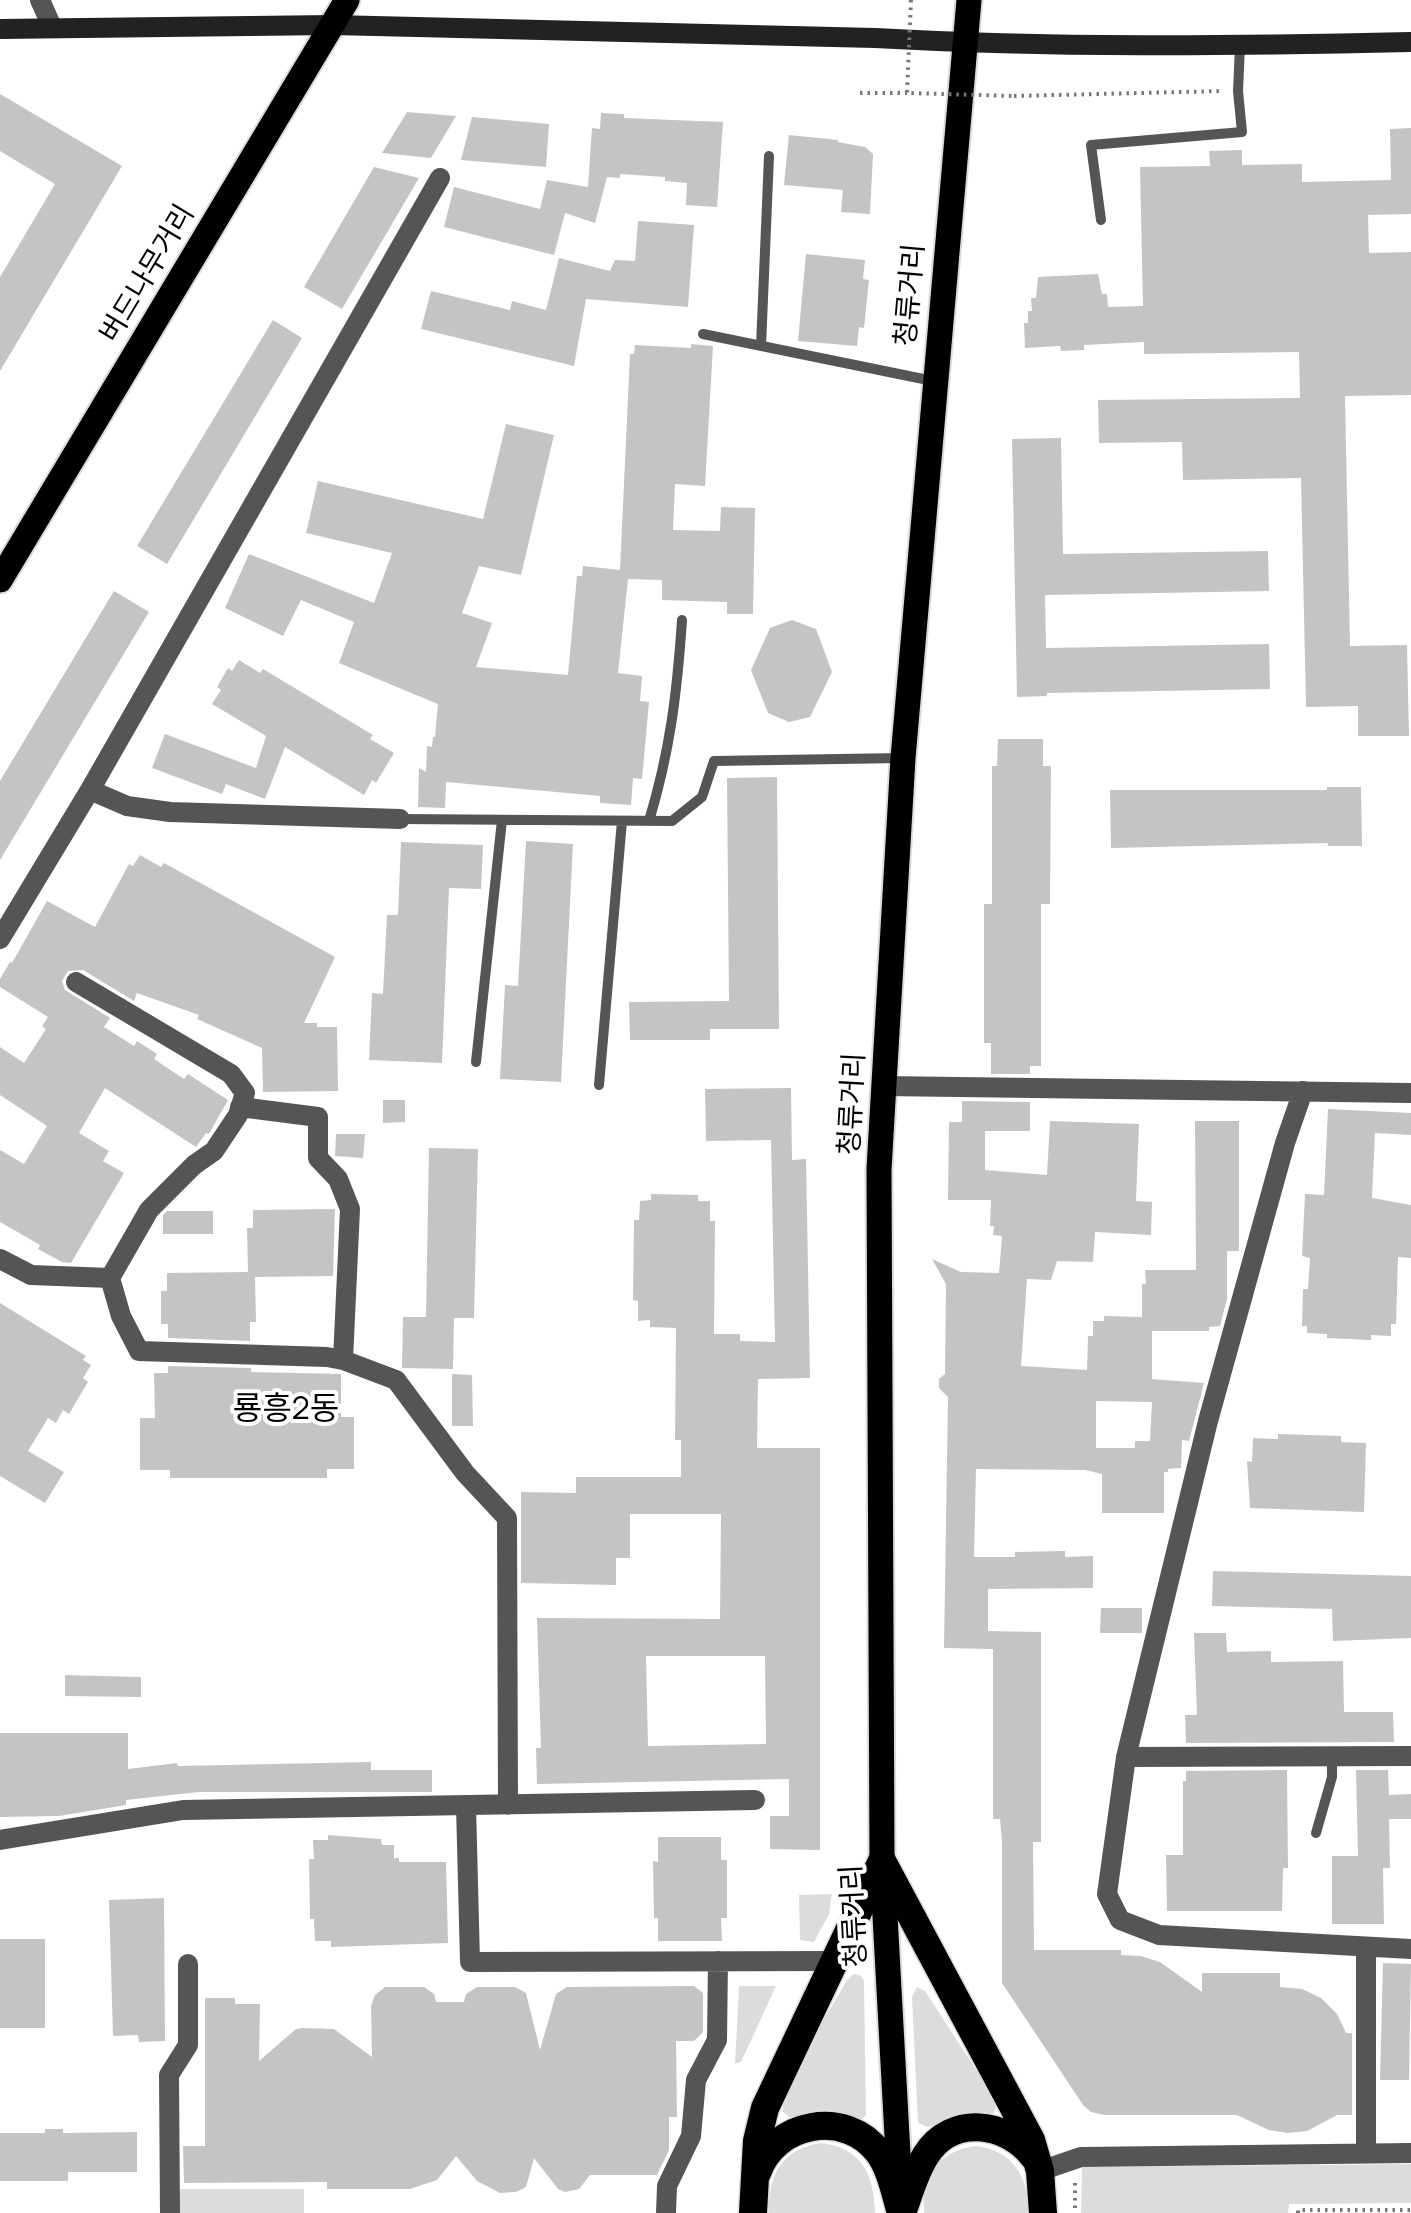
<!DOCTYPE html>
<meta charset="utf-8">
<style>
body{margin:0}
canvas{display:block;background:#fff}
</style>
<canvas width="1411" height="2213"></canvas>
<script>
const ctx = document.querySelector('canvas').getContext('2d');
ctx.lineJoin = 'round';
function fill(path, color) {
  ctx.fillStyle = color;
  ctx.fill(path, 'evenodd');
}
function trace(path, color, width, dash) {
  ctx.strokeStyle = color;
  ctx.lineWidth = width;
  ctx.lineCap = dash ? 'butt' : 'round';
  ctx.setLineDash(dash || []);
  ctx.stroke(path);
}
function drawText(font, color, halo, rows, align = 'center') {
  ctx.font = font + ' Manrope,"Noto Sans KR",sans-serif';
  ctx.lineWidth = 8;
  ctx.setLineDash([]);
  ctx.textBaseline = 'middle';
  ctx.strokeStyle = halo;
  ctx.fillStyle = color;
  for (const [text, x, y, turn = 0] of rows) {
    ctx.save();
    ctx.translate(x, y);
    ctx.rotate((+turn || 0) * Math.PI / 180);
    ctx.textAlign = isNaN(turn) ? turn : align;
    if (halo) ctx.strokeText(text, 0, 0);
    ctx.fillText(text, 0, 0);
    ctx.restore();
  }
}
const green = new Path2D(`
 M832,1894L829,1914L814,1942L800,1940L799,1895Z
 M854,1974L861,1976L864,1981L866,2115L861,2119L834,2112L789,2117L783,2112C783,2082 831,2009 847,1980Z
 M739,1986H776L741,2062L735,2064Z
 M917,1987L925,1991L997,2102L994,2113L952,2118L928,2127L918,2123L912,1997Z
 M820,2143C862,2147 874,2175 875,2213H769C768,2175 781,2150 820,2143Z
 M975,2146C1013,2150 1028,2176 1029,2213H924C921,2177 938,2151 975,2146Z
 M1411,2164V2203L1289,2204L1288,2213H1081L1082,2167Z
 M180,2189H304V2213H179Z`);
const building = new Path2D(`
 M0,94L122,166L0,371V277L55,184L0,151Z
 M407,112L456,116L431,158L382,153Z
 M601,113L624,114V118L723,122L717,207L686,205L687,183L665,181V177L620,174V178L607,177L595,223L565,213L554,255L444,227L454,187L540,209L547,180L588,187L592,128L600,129Z
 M472,117L549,124L546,167L461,160Z
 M1411,128V214L1368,215L1369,253L1411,252V395L1345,396L1350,646L1407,645L1409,736H1358V706L1306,707L1301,478L1183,480L1182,442L1099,443L1098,400L1300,398L1299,352L1144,354V342L1084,345V350L1061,351L1060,346L1025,348L1024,323H1028V311H1032L1031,298H1036L1038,277L1098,274L1102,294H1107L1108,307L1143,306L1140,167L1210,166L1209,151L1242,150V165L1302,164V182L1391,180L1390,129Z
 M789,135L838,140V142L865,147L873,154L870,214L841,212L843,190L784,185Z
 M374,167L419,178L342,309L304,287Z
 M638,221L694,225L688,307L586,299L574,366L421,329L431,291L510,310L512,301L546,310L559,258L610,271L615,260L635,261Z
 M806,254L865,260L863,279L869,280L867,299L864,328L859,327L857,346L798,341Z
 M273,320L302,338L167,564L137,546Z
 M691,344L713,346L705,486L675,484L673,530L720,531L721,507L755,508L753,614H727V602L662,600V580L628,579L618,673L642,676L640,701L649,702L642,779L633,778L631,805L600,803V796L446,782L445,808L418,807L419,768L426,772L427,746L432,747L433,737H435L438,704L339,663L354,622L301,600L283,636L225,608L249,554L374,603L392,553L306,533L318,481L483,519L506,424L554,435L521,575L479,566L462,613L492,623L476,667L568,675L577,576H582L583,566L620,570L630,354H634L635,345L691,348Z
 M1061,438L1063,554L1268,551L1269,591L1045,595L1046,648L1269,644L1270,689L1047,693V696L1017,697L1012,439Z
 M114,591L149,612L0,860V781Z
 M792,620L816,629L832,672L810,717L789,722L768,713L751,670L770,628Z
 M239,660L260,673L263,669L373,735L370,739L394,753L376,783L372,780L364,795L285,747L265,799L226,784L222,794L152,768L165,734L256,768L266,736L212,704L221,690L217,687L228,668L232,671Z
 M998,739H1043V766H1051L1050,904H1041V1066H1030V1074H991V1043H984V904H992V766H997Z
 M777,777L779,1029H710V1040H630L629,1002L729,1001L727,778Z
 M1327,787H1361L1362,846H1328V843L1111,848L1110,790H1327Z
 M526,841L573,844L561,1082L500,1079L505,985L518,986Z
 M401,842L483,845L481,889L449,888L442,1063L369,1060L372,993L383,994L387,915H398Z
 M140,855L161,867L164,863L335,957L304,1023H317V1027H337L338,1091L263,1092L262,1048L197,1019L199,1015L137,993L134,1001L83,970L68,971L62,981L65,990L110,1018L104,1027L134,1046L137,1041L157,1054L154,1059L184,1079L188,1074L228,1100L209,1134L206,1133L196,1147L105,1088L79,1133L109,1151L103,1161L124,1173L71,1263L62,1262L38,1249L40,1245L0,1222V1150L24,1164L47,1126L0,1095V1047L24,1063L46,1029L42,1026L48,1017L0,987V979L10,962L12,963L47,901L95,927L129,864L133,866Z
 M791,1088L792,1160L806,1159L810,1378L758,1379L757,1448H820V1850L770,1849V1816H789V1779L537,1784L536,1748H541L537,1618L720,1619L721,1514H630V1558H616V1585L521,1583V1492L576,1493V1477H681V1440H675L676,1328L650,1327V1320L638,1321V1301L633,1300L634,1220H639L640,1201L651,1200V1194L698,1195V1201H710V1221H715L714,1334H740V1341L775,1342L771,1140L706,1141L705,1089ZM646,1656H765L766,1744L648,1746Z
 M383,1100H405V1122L383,1123Z
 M962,1101L1030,1102V1131H985V1170L1047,1175L1050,1121L1139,1124L1136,1201L1152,1202L1151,1235L1095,1232L1093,1262L1057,1261L1051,1280L1027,1279L1021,1366L1087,1370L1088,1336H1093V1321H1104V1316L1142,1317V1284H1146L1145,1270H1196L1195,1121H1239V1251H1227V1299L1220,1326L1209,1327V1331H1152V1379L1204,1383L1189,1441L1182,1440L1181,1468L1168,1469V1472H1164V1513H1102V1474L1085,1470L976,1469L974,1557H1015V1552L1065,1551V1557L1093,1556V1588L988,1589V1631L1041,1632V1842H1033L1034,1950H1121V1955L1141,1956L1160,1962L1202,1992V1973H1280V1987L1302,1989L1321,1998L1337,2014L1346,2033H1352V2115H1337L1307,2131L1287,2133L1269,2130L1237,2115H1104L1091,2112L1083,2105L1002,1983V1842L1000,1819H993V1649L944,1648L948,1397L939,1388V1379L945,1374L946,1284L932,1259L961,1272L999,1273L1002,1236L993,1235L994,1226H990L991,1200H948L949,1122H962ZM1096,1401L1152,1402L1150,1441H1135V1448H1096Z
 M1328,1109L1411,1113V1135L1375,1133L1372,1198L1411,1205V1258L1398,1257L1396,1324H1391V1336L1371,1335V1340L1327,1338V1334L1307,1333V1326H1302L1303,1289H1308L1310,1258L1302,1256L1305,1194L1324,1195Z
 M336,1134H365L363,1158L335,1156Z
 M429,1148L478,1149L474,1318H454L453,1369L402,1368L403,1317H426Z
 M335,1209L333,1276L255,1277L256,1322H250V1341L168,1338V1324H161V1291H167V1273L248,1272L247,1228H253V1210Z
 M167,1211H213V1234H163V1215Z
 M0,1303L86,1356L83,1360L91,1365L83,1378L88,1382L69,1414L63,1410L56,1423L48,1418L28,1451L64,1472L45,1503L0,1476Z
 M168,1366L251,1368V1372L341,1374V1417H354V1469H327V1478H170V1470H140V1418H155L154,1373H168Z
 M452,1374L472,1375L473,1426H452Z
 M1278,1434L1341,1436V1442L1366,1443L1364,1512L1250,1508L1247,1461L1252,1462L1253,1438L1278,1439Z
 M1213,1571L1411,1576V1638L1333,1641L1332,1609L1212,1606Z
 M1101,1608H1142V1633H1100Z
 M1194,1633H1226L1227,1652L1271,1651V1662L1343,1661L1344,1712H1393L1394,1742L1186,1743L1185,1715H1197Z
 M65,1675L141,1677V1697L65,1696Z
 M0,1733H128V1769L177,1763L178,1766L371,1762V1770H432V1792H199L126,1800V1805L59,1816L0,1817Z
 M1287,1770L1288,1868H1283L1282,1911H1167L1166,1855H1183V1781H1186V1771Z
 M1356,1770H1388L1389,1795L1411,1794V1819H1389L1390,1868H1383L1384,1924H1332V1856H1358Z
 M328,1835L381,1839L382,1845H394V1858H399V1862H446L448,1943L331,1947V1941H315L314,1919H310L309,1859H314L313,1840H328Z
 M658,1837H721V1860H727V1918H721L722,1941H658V1918H654L653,1861L658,1862Z
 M164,1898L165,2041L139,2042L138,2035L113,2036L109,1900Z
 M0,1939H45V2028H0Z
 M1383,1963L1411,1964L1409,2080H1380Z
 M694,1986L703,1993V2032L694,2041H676L677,2117H669V2150L657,2175H590L579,2189L565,2192L558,2189L534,2158L526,2187L516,2192L500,2193L477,2181L456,2156L437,2180L410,2189H327V2182L184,2183L183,2146H205V1998H235V2004H260L259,2061L296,2029L303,2028L334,2029L372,2057L371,2006L375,1995L385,1987H424L434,1994L436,2002H464L466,1994L477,1987H515L526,1993L540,2050L556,1994L567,1987Z
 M45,2129H63V2133L137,2132V2172H68V2181H0V2133H45Z`);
const path = new Path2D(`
 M860,93H907
 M1014,96L1223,91
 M1075,2183V2213
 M1298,2213V2210H1411`);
const service = new Path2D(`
 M1101,220L1091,145L1242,132L1238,91L1240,46
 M703,334L933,381
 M761,346L769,156
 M400,819L672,821L702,797L714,761L902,758
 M649,821C670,751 677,694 682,620
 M476,1062L502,820
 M599,1085L622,821
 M1316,1833L1332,1777V1757`);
const minor = new Path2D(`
 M40,0L52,27
 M90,790L127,806L170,812L400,819
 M0,939L90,790L440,178
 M883,1086L1411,1093
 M1303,1091L1285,1143L1208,1421L1126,1757L1107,1894L1120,1920L1159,1935L1411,1949
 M240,1107L318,1117V1158L338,1179L350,1209L343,1360
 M0,1259L31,1275L110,1278L149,1210L194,1165L214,1151L238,1115L245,1093L231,1074L76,982
 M110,1278L121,1316L139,1351L327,1357L343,1360L396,1380L465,1473L507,1518L508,1805
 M1126,1757L1411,1756
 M466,1805L470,1962L834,1961
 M0,1840L183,1810L755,1800
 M1366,2152V1947
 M1040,2171L1081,2157L1411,2153
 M170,2213L169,2075L188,2045V1964
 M666,2213L667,2186L691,2136L696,2080L717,2040L718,1961`);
const secondary = new Path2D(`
 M0,29L333,25L875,38C1053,48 1232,46 1411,42`);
const primary = new Path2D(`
 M0,580L347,0
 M900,2191L882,1861L879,1169L903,758L969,0`);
const trunk = new Path2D(`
 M882,1861L1031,2140L1040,2171L1043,2213
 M757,2173C774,2122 846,2108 879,2153C891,2170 895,2193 901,2213
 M753,2213L757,2141L765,2108L882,1861
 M902,2213C909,2194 915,2172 926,2155C952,2114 1007,2122 1033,2156`);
const pathBridge = new Path2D(`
 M911,0L907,93L1014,96`);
const streetNames = [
 ["버드나무거리",148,274,-59],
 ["청류거리",911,295,-85],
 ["청류거리",853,1104,-87],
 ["청류거리",855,1916,-93]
];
const quarterNames = [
 ["룡흥2동",286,1410]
];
fill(green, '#dcdcdc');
fill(building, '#c4c4c4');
trace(primary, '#dbdbdb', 29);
trace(trunk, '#dbdbdb', 31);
trace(path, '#777', 4, [2.5, 5]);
trace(service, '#555', 10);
trace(minor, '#555', 20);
trace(secondary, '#222', 20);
trace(primary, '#000', 25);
trace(trunk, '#000', 28);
trace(pathBridge, '#777', 4, [2.5, 5]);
drawText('28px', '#000', '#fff', streetNames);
drawText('32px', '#000', '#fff', quarterNames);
</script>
